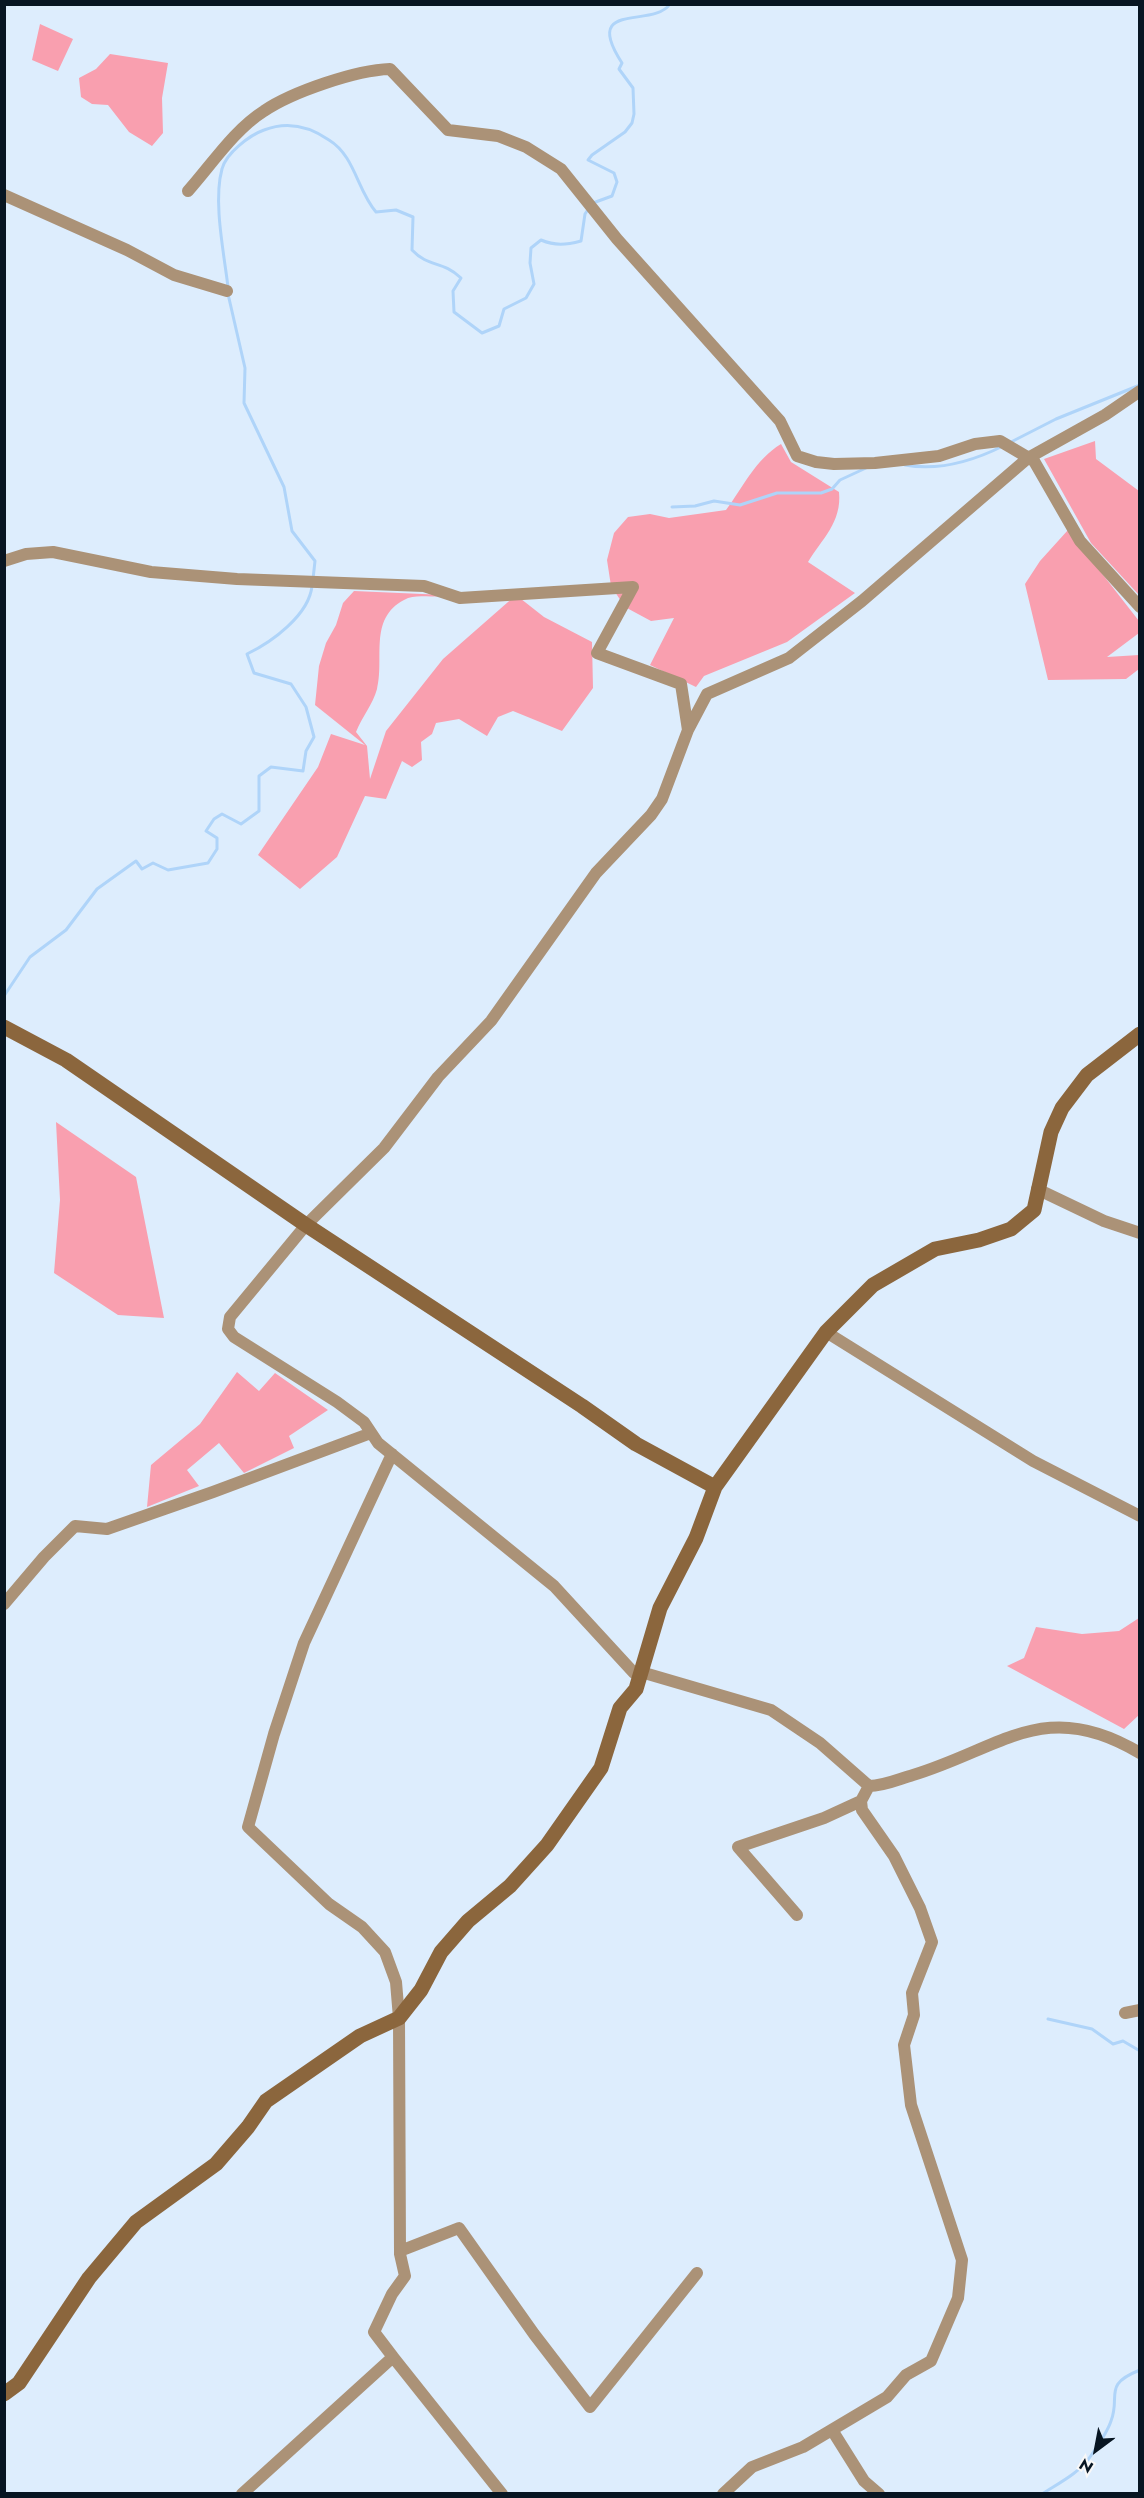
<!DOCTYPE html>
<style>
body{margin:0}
#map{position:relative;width:1144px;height:2498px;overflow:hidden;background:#ddedfd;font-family:Jost,sans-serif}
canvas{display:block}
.frame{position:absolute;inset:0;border:6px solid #071522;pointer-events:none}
.north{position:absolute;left:1066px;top:2420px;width:60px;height:60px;-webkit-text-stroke:4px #f8f8f8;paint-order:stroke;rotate:212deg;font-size:16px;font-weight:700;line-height:24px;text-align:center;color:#071522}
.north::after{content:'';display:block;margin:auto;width:21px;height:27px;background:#071522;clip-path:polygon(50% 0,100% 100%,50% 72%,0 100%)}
</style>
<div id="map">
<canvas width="1144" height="2498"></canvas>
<div class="frame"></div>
<div class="north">N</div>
</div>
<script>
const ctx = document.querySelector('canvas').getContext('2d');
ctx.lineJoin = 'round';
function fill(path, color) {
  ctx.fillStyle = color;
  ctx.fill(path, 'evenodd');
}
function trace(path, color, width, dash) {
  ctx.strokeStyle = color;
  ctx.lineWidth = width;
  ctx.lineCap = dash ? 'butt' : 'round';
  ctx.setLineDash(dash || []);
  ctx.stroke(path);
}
const forest = new Path2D(`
 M40,24L73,39L58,71L32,60Z
 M110,54L168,63L162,98L163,133L152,146L129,132L108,105L92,104L81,97L79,78L96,69Z
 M1095,441L1096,459L1139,491V595L1091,543L1044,459Z
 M781,444L791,462L839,492C842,522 822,539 808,562L855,593L787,642L704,676L696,687L650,665L674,618L651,621L625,607L611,586L607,560L614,533L628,517L650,514L669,518L726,510C744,486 755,460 781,444Z
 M1068,530L1139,621V633L1107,657L1139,655V669L1126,679L1048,680L1025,584L1040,561Z
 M354,591L445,595C431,599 416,593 404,600C368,619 385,659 377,689C373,704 362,717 356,732L367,746L370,779L386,731L443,659L516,595L544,617L592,642L593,688L562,731L513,711L498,717L487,736L459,719L436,723L432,734L421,742L422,760L412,767L402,761L386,799L365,796L337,857L300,889L258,855L318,767L331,734L365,745L315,705L319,666L326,643L336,625L343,603Z
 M56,1122L136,1177L164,1318L118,1315L54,1273L60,1200Z
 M237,1372L259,1391L275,1373L328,1410L289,1436L294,1448L244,1473L219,1443L187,1470L199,1486L147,1507L151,1465L200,1424Z
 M1139,1618V1715L1124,1729L1007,1666L1024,1658L1036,1627L1082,1634L1119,1631Z`);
const stream = new Path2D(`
 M593,203L612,196L617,182L614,173L588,160L592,155L625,132L632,123L634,114L633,88L619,69L622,63C581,0 653,29 670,4
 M228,287C224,253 213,201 222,169C226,153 250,135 264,130C287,121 309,126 329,140C355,156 357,190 376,212L396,210L413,217L412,250C429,268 442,260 461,278L453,291L454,312L482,333L499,326L504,309L526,298L534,284L530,263L531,248L541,240C555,246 566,245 581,241L585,214L589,208
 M228,294L245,368L244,403L284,487L292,531L315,561L313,579
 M1011,442L1056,419L1140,385
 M905,465C938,471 973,461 1003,446
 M672,507L695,506L714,501L740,505L777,493H821L832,489L840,480L866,468
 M4,996L30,957L66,930L97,889L136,861L142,869L153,863L168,870L208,863L217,849V838L206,831L214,819L222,814L241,824L259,811V776L271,767L303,771L306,751L314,737L306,707L291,684L254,673L247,654C272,642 309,615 312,586
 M1048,2019L1092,2029L1113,2044L1123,2041L1140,2051
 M1042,2494C1059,2483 1078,2474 1090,2457C1097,2447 1107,2433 1111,2421C1121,2395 1102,2385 1140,2370`);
const street = new Path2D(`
 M188,191C212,164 234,130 264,111C292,92 356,70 390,69L448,130L498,136L526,147L561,169L617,239L780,421L797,456L816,462L834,464L875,463L939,456L975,444L1000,441L1034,461L1080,541L1140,607
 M4,195L127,250L174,275L227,291
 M1140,391L1105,415L1028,458L862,601L789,658L707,694L688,730L662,799L651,815L596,873L491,1021L438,1077L384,1148L306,1225L230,1317L228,1329L234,1337L337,1402L364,1422L378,1443L554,1586L634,1673L641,1672L771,1710L820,1743L869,1786C884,1786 899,1779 913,1775C1002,1748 1045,1696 1140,1753
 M4,561L26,554L53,552L151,572L237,579L424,586L460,598L633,587L597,653L681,684L688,730
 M1037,1189L1104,1221L1140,1233
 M826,1332L1033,1461L1140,1516
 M392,1454L304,1643L274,1734L248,1827L329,1904L362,1927L385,1952L396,1982L399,2018L400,2254L405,2276L392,2294L374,2332L393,2357
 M4,1604L44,1557L75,1526L107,1529L213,1492L371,1433
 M797,1915L738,1847L824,1818L861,1801
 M1125,2013L1140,2010
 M400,2251L459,2228L534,2334L590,2407L697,2273
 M832,2430L864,2481L879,2494
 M242,2494L393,2357L502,2494
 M723,2494L752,2467L803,2447L887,2397L906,2375L931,2361L958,2298L962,2260L911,2105L904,2045L914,2015L912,1993L932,1942L920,1908L894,1856L862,1810L861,1801L869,1786`);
const secondary = new Path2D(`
 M4,1027L66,1060L306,1225L582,1406L636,1444L715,1487
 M4,2394L19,2383L89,2278L136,2222L216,2164L248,2127L266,2101L360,2036L399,2018L421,1990L441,1952L468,1921L510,1886L547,1845L601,1768L620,1708L636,1689L660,1608L696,1538L715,1487L826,1332L873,1285L935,1249L979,1240L1011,1229L1034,1210L1051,1132L1062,1108L1087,1075L1140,1034`);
fill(forest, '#f99faf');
trace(stream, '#afd4f9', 3);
trace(street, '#ab9277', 12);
trace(secondary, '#8b663d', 15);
</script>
